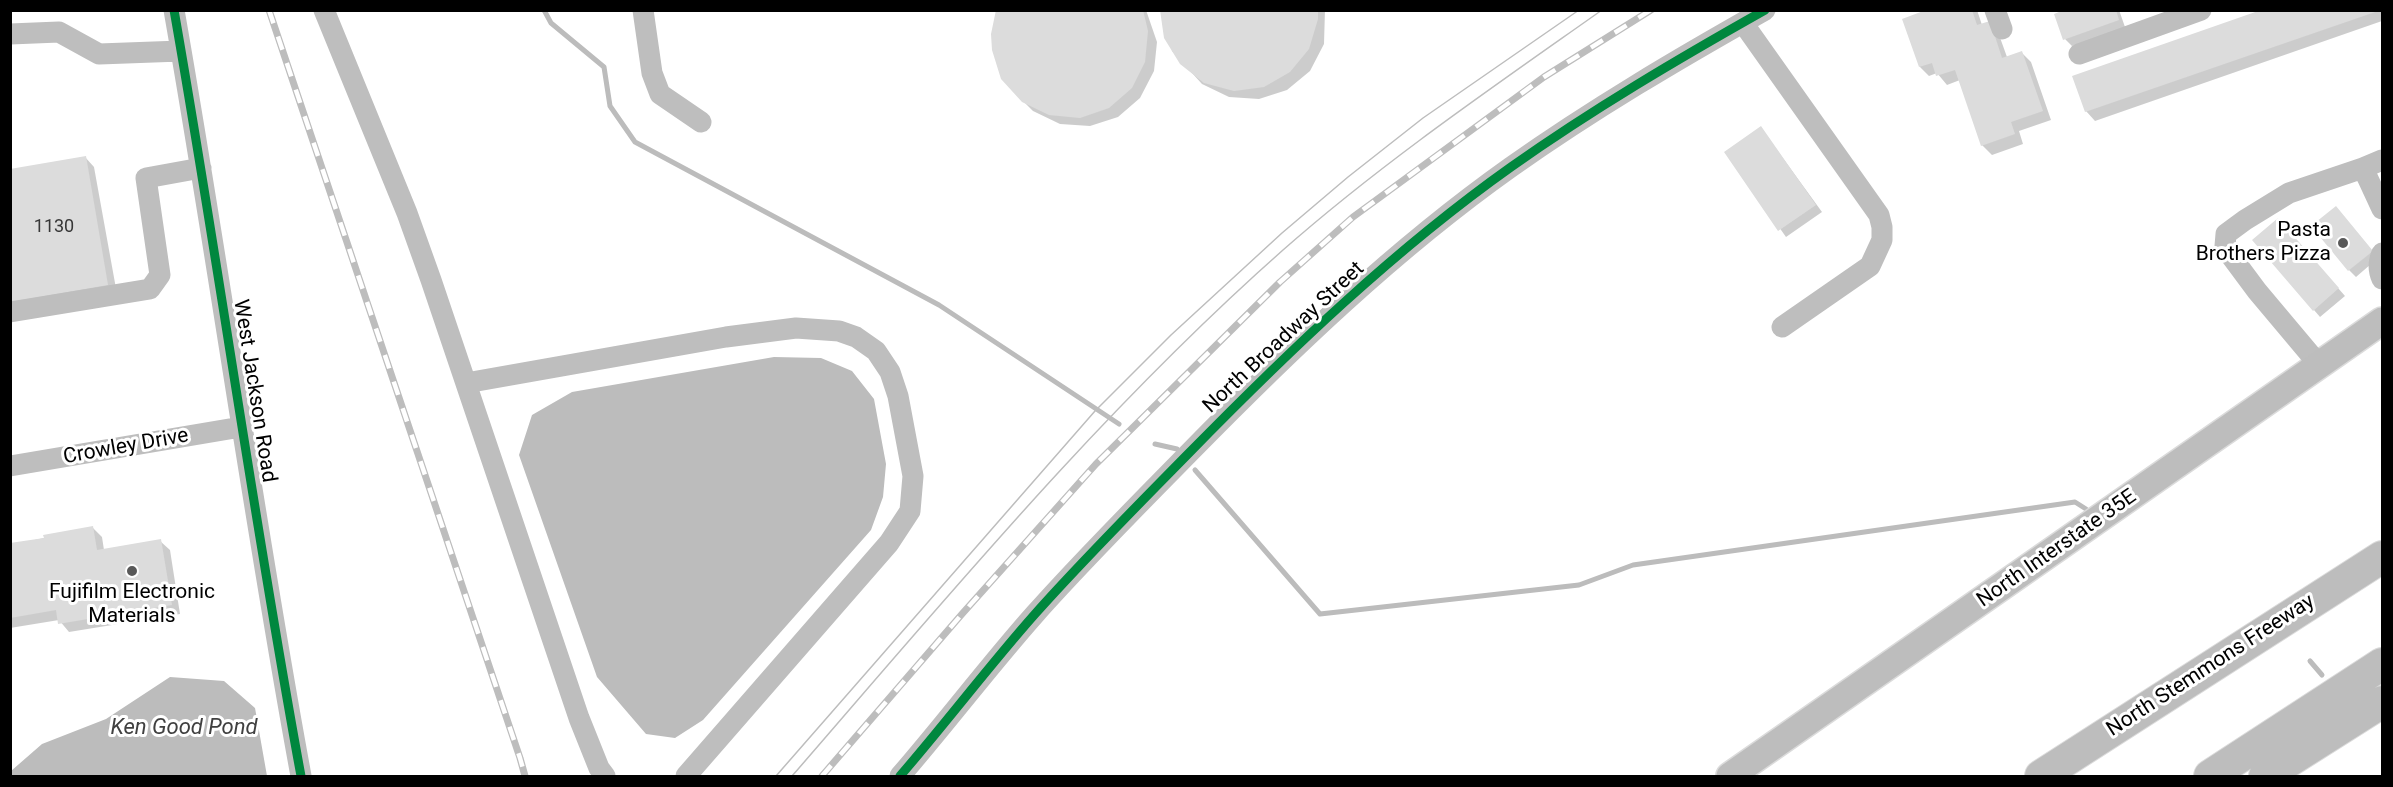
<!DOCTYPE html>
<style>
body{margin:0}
#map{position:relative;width:2393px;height:787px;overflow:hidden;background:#fff;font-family:Roboto,sans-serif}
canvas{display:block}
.frame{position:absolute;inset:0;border:12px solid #000;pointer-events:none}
</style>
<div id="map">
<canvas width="2393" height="787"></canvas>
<div class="frame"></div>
</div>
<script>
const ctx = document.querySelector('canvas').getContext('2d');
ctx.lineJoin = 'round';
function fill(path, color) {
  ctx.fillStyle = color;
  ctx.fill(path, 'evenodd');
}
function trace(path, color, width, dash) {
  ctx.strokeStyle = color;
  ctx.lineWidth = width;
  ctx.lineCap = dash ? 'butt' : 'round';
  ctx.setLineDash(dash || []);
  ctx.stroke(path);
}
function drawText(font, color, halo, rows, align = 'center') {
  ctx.font = font + ' Roboto,sans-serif';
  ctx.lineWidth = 6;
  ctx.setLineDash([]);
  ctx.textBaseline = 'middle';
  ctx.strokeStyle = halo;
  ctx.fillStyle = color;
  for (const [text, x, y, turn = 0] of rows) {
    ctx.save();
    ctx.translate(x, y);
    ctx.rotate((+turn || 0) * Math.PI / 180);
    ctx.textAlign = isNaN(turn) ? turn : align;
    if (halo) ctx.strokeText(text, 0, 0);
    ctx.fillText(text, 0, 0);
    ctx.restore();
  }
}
const water = new Path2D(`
 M774,357L821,358L852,371L874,399L886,464L883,497L871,530L703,720L675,738L646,734L597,677L519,455L532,415L572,392Z
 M170,677L224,681L255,708L267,776H11V771L42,744L106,719Z`);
const shadow = new Path2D(`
 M999,10H1146L1157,42L1154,71L1140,98L1118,117L1090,126L1060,124L1033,111L1023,101Z
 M1163,10H1325L1324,44L1310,71L1287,90L1259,99L1229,97L1202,84L1172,51Z
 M1930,10H1977L1982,25L1998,32L2007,57L2022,53L2031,62L2051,120L2019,131L2023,144L1992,155L1982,145L1960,80L1947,85L1937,73L1929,76L1920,67L1904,20Z
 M2068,10H2119L2125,27L2072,46L2065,39Z
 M2266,10H2381L2382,21L2095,121L2086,111Z
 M1761,128L1822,212L1786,237L1726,152Z
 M85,157L94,167L117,294L10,313Z
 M2342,215L2378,258L2356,277L2349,270Z
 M2284,226L2345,296L2320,317L2314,310Z
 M93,528L102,537L104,550L160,541L170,550L180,614L69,632L59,620L10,628V545Z`);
const stream = new Path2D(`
 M544,10L551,23L604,67L610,106L635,142L939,305L1119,424
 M1155,444L1177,449
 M1195,470L1320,614L1579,585L1633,565L2075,502L2086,509
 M2310,661L2322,675`);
const building = new Path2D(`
 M996,10H1143L1148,31L1145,62L1132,88L1109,108L1080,118L1049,115L1022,102L1001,79L992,50L991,34Z
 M1160,10H1318V19L1309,49L1290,72L1264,87L1234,91L1204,83L1180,64L1164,38Z
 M1926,10H1972L1977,25L1990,21L2002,58L2022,51L2043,111L2011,122L2015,134L1981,146L1955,70L1936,76L1932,63L1919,67L1902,19Z
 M2064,10H2116L2119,20L2063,40L2054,14Z
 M2261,10L2378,11L2085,112L2072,76Z
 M1761,126L1816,205L1778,231L1724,152Z
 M86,156L108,285L10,302V169Z
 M2336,206L2373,251L2348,271L2311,226Z
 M2278,218L2339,288L2313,311L2252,240Z
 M93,526L97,550L161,539L172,605L58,624L56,610L10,618V543L44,538L43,535Z`);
const minor = new Path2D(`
 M174,10C219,266 254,522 301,776
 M324,10L407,213L431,280L579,718L599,768L605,776
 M643,10L652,73L660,94L701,122
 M1995,10L2002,29
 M1743,23L1879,215L1882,227V240L1870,266L1782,327
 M10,34L59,32L99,54L181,51
 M2079,54L2201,10
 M2382,160L2363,168L2382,209
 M2382,253C2378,262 2378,270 2382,279
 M10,312L150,289L160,275L146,178L201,168
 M2320,366L2257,291L2231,256L2225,246L2226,234L2245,220L2289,193L2363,168
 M466,383L726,337L796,328L839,331L856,337L876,351L890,372L898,396L913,476L910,511L889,543L686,776
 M10,466L241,427
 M900,776C946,723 988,667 1035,614C1084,559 1136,507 1188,454C1289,351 1394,250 1511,167C1593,109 1678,59 1765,10`);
const major = new Path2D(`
 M1730,776L2382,321`);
const highway = new Path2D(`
 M2041,776L2382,557
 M2210,776L2382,664
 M2265,776L2382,702`);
const tram = new Path2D(`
 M776,776L1095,411L1171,335L1282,233L1348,177L1423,118L1579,10
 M792,776C949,595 1102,410 1283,250C1383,162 1493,87 1602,10`);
const rail = new Path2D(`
 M269,10L520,758L525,776
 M822,776L962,614L1096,464L1280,282L1353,217L1544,77L1651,10`);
const cycleway = new Path2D(`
 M174,10C219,266 254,522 301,776
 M900,776C946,723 988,667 1035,614C1084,559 1136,507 1188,454C1289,351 1394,250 1511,167C1593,109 1678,59 1765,10`);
const markers = [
 [2343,243,6,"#595959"],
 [132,571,6,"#595959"]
];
const numberNames = [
 ["1130",54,227]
];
const poiNames = [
 ["Pasta",2331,231],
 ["Brothers Pizza",2331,255],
 ["Fujifilm Electronic",132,593,"center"],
 ["Materials",132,617,"center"]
];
const streetNames = [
 ["North Broadway Street",1284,338,-43],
 ["West Jackson Road",254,391,81],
 ["Crowley Drive",126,447,-10],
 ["North Interstate 35E",2057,549,-35],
 ["North Stemmons Freeway",2211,666,-33]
];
const waterNames = [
 ["Ken Good Pond",184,728]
];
fill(water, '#bcbcbc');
fill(shadow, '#0003');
trace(stream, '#bcbcbc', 5);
fill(building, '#dcdcdc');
trace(major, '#dbdbdb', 30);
trace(highway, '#dbdbdb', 34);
trace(minor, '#bebebe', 21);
trace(major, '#bdbdbd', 27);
trace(highway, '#bdbdbd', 32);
trace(tram, '#bdbdbd', 1.5);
trace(rail, '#bdbdbd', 7);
trace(rail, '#fff', 4.5, [14]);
trace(cycleway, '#00873e', 9);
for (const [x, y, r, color] of markers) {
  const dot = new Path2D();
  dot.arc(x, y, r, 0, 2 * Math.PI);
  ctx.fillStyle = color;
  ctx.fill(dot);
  trace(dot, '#fff', 2);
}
drawText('18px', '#373737', null, numberNames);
drawText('21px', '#000', '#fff', poiNames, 'right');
drawText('21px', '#000', '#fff', streetNames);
drawText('italic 22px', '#404040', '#fff', waterNames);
</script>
